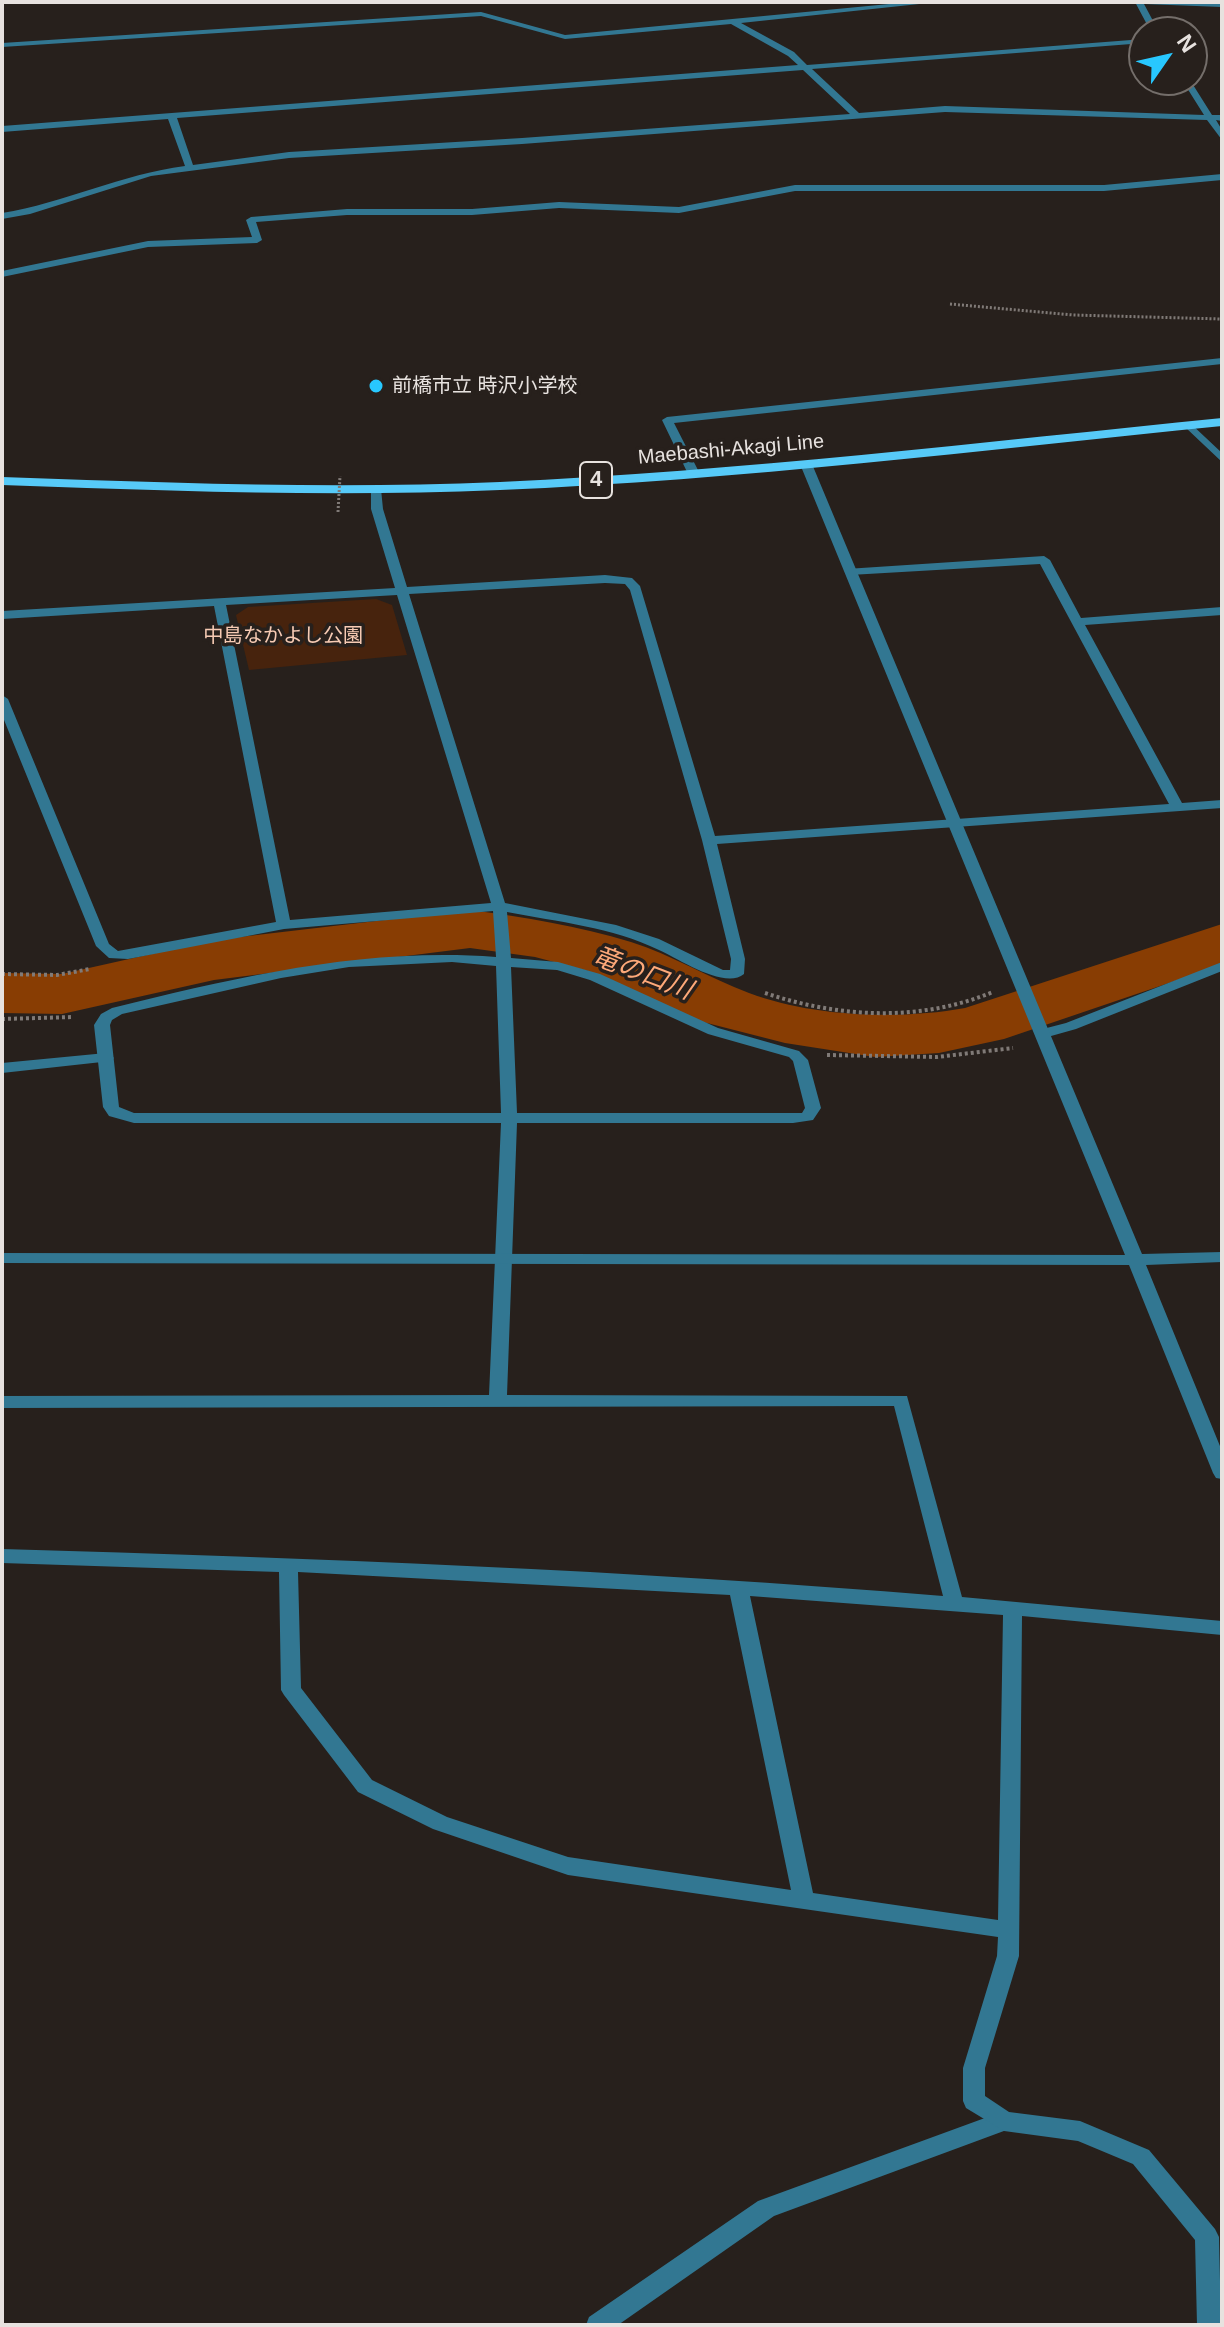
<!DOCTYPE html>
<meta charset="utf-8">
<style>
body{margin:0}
#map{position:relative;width:1224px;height:2327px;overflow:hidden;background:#27201c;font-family:Helvetica,sans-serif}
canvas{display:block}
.frame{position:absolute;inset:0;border:4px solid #e7e2df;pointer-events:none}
.north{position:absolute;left:1128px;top:16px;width:80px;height:80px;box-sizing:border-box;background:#27201c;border:2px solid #746e6a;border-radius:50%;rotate:56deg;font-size:22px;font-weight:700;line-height:32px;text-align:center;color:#e7e2df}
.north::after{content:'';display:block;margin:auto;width:28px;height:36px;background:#28c8ff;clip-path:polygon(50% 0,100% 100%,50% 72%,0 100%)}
</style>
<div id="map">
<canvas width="1224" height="2327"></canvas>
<div class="frame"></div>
<div class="north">N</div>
</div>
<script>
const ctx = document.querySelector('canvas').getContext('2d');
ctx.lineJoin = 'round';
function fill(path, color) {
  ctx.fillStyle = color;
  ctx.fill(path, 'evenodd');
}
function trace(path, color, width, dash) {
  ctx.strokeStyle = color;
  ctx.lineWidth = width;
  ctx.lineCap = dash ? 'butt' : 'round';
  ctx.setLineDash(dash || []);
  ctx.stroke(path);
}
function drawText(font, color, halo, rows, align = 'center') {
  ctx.font = font + ' Helvetica,"Noto Sans JP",sans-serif';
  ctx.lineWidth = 7;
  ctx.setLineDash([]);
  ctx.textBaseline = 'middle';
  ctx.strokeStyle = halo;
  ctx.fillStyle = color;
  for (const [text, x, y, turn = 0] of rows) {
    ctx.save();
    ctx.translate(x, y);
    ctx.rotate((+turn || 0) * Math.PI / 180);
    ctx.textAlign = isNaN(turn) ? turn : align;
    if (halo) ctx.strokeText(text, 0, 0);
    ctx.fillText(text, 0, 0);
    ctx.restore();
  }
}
const green = new Path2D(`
 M376,599L392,605L407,655L249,670L236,615L248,607Z`);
const river = new Path2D(`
 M470,910C525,917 578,926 631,942C672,955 709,978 749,993C813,1017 899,1020 965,1008L1222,924V965L1004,1039L939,1053L875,1057L785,1043L703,1022L588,971L535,957L470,948L214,980L62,1014L2,1013V973L62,974L214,940Z`);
const pathFar1 = new Path2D(`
 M950,304L1073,315L1222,319`);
const path = new Path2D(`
 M2,974L57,975L90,969
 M765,993C840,1018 920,1022 993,992
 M2,1019L73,1017
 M827,1055L937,1057L1013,1048`);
const service = new Path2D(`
 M106,1053L111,1055L114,1058L111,1061L2,1073V1063Z
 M1004,2111L1012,2114L1015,2121L1012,2128L774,2216L618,2325H586L589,2317L758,2201Z`);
const minor = new Path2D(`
 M910,2H938L741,23L794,52L807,65L1144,39V43L812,69L859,113L945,106L1204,115L1182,80H1190L1212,115H1222V121L1216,120L1222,130V140L1207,120L945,112L522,144L289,158L151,176L30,214L2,219V213C64,203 122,174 185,166L168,119L2,132V126L798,65L788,56L731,24L565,39L481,16L2,47V43L481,12L565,35ZM803,70L850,114L522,138L289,152L193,165L177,118Z
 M1135,2L1222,3V7L1144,4L1159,32H1151Z
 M1222,174V180L1104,191H795L679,213L559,208L472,215H347L256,222L262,240L257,243L148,247L2,277V271L148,241L252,237L246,220L251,217L347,209H472L559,202L679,207L795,185H1104Z
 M1222,358V364L674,423L700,474L694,477L688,474L662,420L667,417Z
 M1189,422L1222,453V462L1185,427L1184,425Z
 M371,487L381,489L383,509L407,587L605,575L632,578L640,586L715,836L1169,804L1040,564L850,575L846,573V569L1044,556L1050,560L1081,618L1222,607V615L1085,625L1182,803L1222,800V808L717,844L745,959L744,974C725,990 679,959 659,950C612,927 558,922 507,912L511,958L558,962L600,974L718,1028L799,1051L808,1060L821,1108L813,1120L793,1123H517L507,1395L907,1396L962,1597L1222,1621V1635L1022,1616L1019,1956L985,2068V2096L1009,2112L1080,2121L1149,2150L1215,2229L1219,2237L1221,2325H1197L1195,2240L1133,2164L1078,2141L1004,2131L966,2108L963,2101V2068L997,1956L998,1937L568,1875L433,1829L358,1792L284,1695L281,1690L279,1572L2,1563V1549C316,1558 629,1570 943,1596L894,1406L2,1408V1396L489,1395L501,1123H134L109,1116L103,1107L94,1025L101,1014L112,1008C238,977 365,947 496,957L493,911L284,929L128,959L109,958L96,946L2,715V695L8,699L109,944L118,951L276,922L214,606L2,619V611L395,588L371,509ZM605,583L625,584L630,590L702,840L731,959L730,970H723L659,939L616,925L505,903L409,594ZM397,595L491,903L290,920L226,605ZM452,962L496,966L501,1113H134L119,1107L110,1025L112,1020L122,1014L281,978L349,967ZM511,967L557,970L590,980L708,1034L789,1057L793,1061L805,1108L802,1113H517ZM298,1572L730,1595L791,1890L568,1857L447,1817L372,1780L301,1688ZM750,1596L1003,1615L998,1920L813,1893Z
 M1222,962V971L1076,1029L1044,1038L1036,1033L1039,1030L1066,1023Z`);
const tertiary = new Path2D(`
 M806,461L812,464L1142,1254L1222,1252V1262L1146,1265L1222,1451V1479L1216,1478L1213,1473L1129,1265L2,1263V1253L1125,1255L800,464Z`);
const primary = new Path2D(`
 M1222,418V426C982,450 741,480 500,490C334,497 168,491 2,485V477C168,483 334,489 500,482C741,471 982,442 1222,418Z`);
const pathBridge = new Path2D(`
 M338,512L340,476`);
const markers = [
 [376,386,8,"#28c8ff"]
];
const farPoinames = [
 ["前橋市立 時沢小学校",392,386]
];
const farStreetnames = [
 ["Maebashi-Akagi Line",731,450,-5]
];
const farParknames = [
 ["中島なかよし公園",283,636]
];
const shields = [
 [596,480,32]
];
const shieldNames = [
 ["4",596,480]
];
const waterNames = [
 ["竜の口川",642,974,21]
];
fill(green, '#47230d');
fill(river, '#883d03');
trace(pathFar1, '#807a77', 3, [2, 2]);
trace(path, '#807a77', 4, [3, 3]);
fill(service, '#327792');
fill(minor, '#327792');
fill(tertiary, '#327792');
fill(primary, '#57caf8');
trace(pathBridge, '#807a77', 3, [2, 2]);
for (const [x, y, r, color] of markers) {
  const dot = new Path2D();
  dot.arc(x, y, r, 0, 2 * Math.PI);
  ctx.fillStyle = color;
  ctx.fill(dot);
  trace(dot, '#27201c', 3);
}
drawText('20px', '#e7e2df', '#27201c', farPoinames, 'left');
drawText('20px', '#e7e2df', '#27201c', farStreetnames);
drawText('20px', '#f6cab3', '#27201c', farParknames);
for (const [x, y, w] of shields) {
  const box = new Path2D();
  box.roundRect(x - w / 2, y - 18, w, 36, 6);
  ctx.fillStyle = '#27201c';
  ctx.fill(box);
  trace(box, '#e7e2df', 2);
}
drawText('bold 22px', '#e7e2df', null, shieldNames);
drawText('italic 26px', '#fea979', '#27201c', waterNames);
</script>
